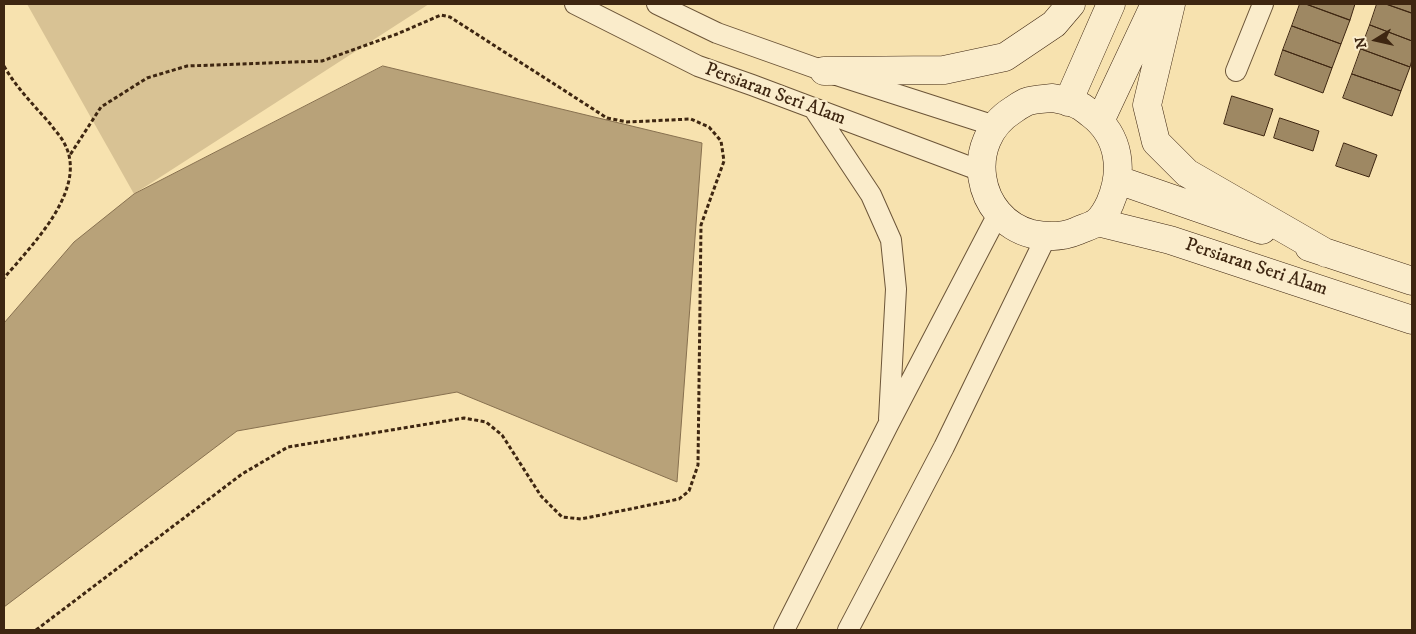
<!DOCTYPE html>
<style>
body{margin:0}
#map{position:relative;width:1416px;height:634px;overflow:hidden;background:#f7e2af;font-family:"IM FELL DW Pica",serif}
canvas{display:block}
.frame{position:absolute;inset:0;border:5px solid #3e2611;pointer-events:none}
.north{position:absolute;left:1351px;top:15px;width:50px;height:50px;-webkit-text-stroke:4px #faeccb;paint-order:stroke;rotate:260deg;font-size:14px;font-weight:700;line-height:20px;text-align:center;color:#3e2611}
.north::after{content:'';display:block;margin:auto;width:18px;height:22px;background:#3e2611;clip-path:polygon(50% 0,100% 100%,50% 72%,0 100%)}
</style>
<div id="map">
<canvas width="1416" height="634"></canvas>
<div class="frame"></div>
<div class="north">N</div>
</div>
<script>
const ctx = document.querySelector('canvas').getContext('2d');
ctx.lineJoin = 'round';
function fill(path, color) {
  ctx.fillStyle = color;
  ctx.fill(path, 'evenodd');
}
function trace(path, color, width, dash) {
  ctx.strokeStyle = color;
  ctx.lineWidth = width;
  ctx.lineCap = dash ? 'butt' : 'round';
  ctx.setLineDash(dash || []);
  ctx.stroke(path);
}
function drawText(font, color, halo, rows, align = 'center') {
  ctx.font = font + ' "IM FELL DW Pica",serif';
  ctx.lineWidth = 4.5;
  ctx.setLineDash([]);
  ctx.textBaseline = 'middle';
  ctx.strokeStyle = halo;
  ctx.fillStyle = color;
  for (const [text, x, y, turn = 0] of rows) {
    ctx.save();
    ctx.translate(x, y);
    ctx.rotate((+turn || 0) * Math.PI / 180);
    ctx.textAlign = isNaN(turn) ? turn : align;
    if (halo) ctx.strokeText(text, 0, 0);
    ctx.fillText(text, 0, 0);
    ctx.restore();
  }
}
const green = new Path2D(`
 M27,4H429L134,194Z`);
const water = new Path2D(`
 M383,66L702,143L677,482L457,392L237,431L4,607V323L74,242L134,194Z`);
const building = new Path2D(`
 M1300,4H1306L1350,20L1341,44L1292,26Z
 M1306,4H1355L1350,20Z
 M1377,4H1386L1412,13V41L1370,25Z
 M1386,4H1412V13Z
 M1370,25L1412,41V60L1410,67L1361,49Z
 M1292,26L1341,44L1332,68L1283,50Z
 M1361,49L1410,67L1401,91L1352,74Z
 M1283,50L1332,68L1323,93L1275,75Z
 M1352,74L1401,91L1392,116L1343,98Z
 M1232,96L1273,109L1264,136L1224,124Z
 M1280,118L1319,131L1313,151L1274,138Z
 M1344,143L1377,155L1369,177L1336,166Z`);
const path = new Path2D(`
 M4,66C17,89 35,106 52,126C55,131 60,135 63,141C91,187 32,245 4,278
 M36,630L242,474L288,447L464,418L486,422L502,435L541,496L562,517L581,519L679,499L689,491L698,465L701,225L724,161L721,141L709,127L691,119L627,122L607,118L450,17L441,15L397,34L322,61L187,66L147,78L101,107L70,155`);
const street = new Path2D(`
 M575,4L698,66L752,85L981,171
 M657,4L717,33L824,71L995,126
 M1236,71L1263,4
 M814,109L871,195L891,240L896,289L889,419
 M784,630L888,425L998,214
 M848,630L944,447L1046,237`);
const secondary = new Path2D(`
 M1171,4L1147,105L1156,142L1187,173L1326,253
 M824,71L944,70L1005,57L1054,24L1071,4
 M1053,98C1061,100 1071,101 1078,105C1083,107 1087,111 1091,114C1120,136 1124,171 1110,203C1108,208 1102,218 1097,222C1092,226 1083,228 1077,231C1063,237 1046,237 1032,234C975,219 963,141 1013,110C1017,107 1022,104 1026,102C1034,99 1044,99 1053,98Z
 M1068,102L1111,4
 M1100,121L1155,4
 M1118,180L1262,230
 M1097,222L1170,240L1412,320
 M1309,247L1412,281`);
const streetNames = [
 ["Persiaran Seri Alam",775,95,20],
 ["Persiaran Seri Alam",1256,268,18]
];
fill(green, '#d8c294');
fill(water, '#b8a279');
trace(water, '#87704f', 1);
fill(building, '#9e8863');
trace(building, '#3e2611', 1);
trace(street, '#6c5538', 22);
trace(secondary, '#3e2611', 29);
trace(path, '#3e2611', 3, [4, 2.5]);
trace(street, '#faeccb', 20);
trace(secondary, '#faeccb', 28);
drawText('19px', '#3e2611', '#faeccb', streetNames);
</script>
